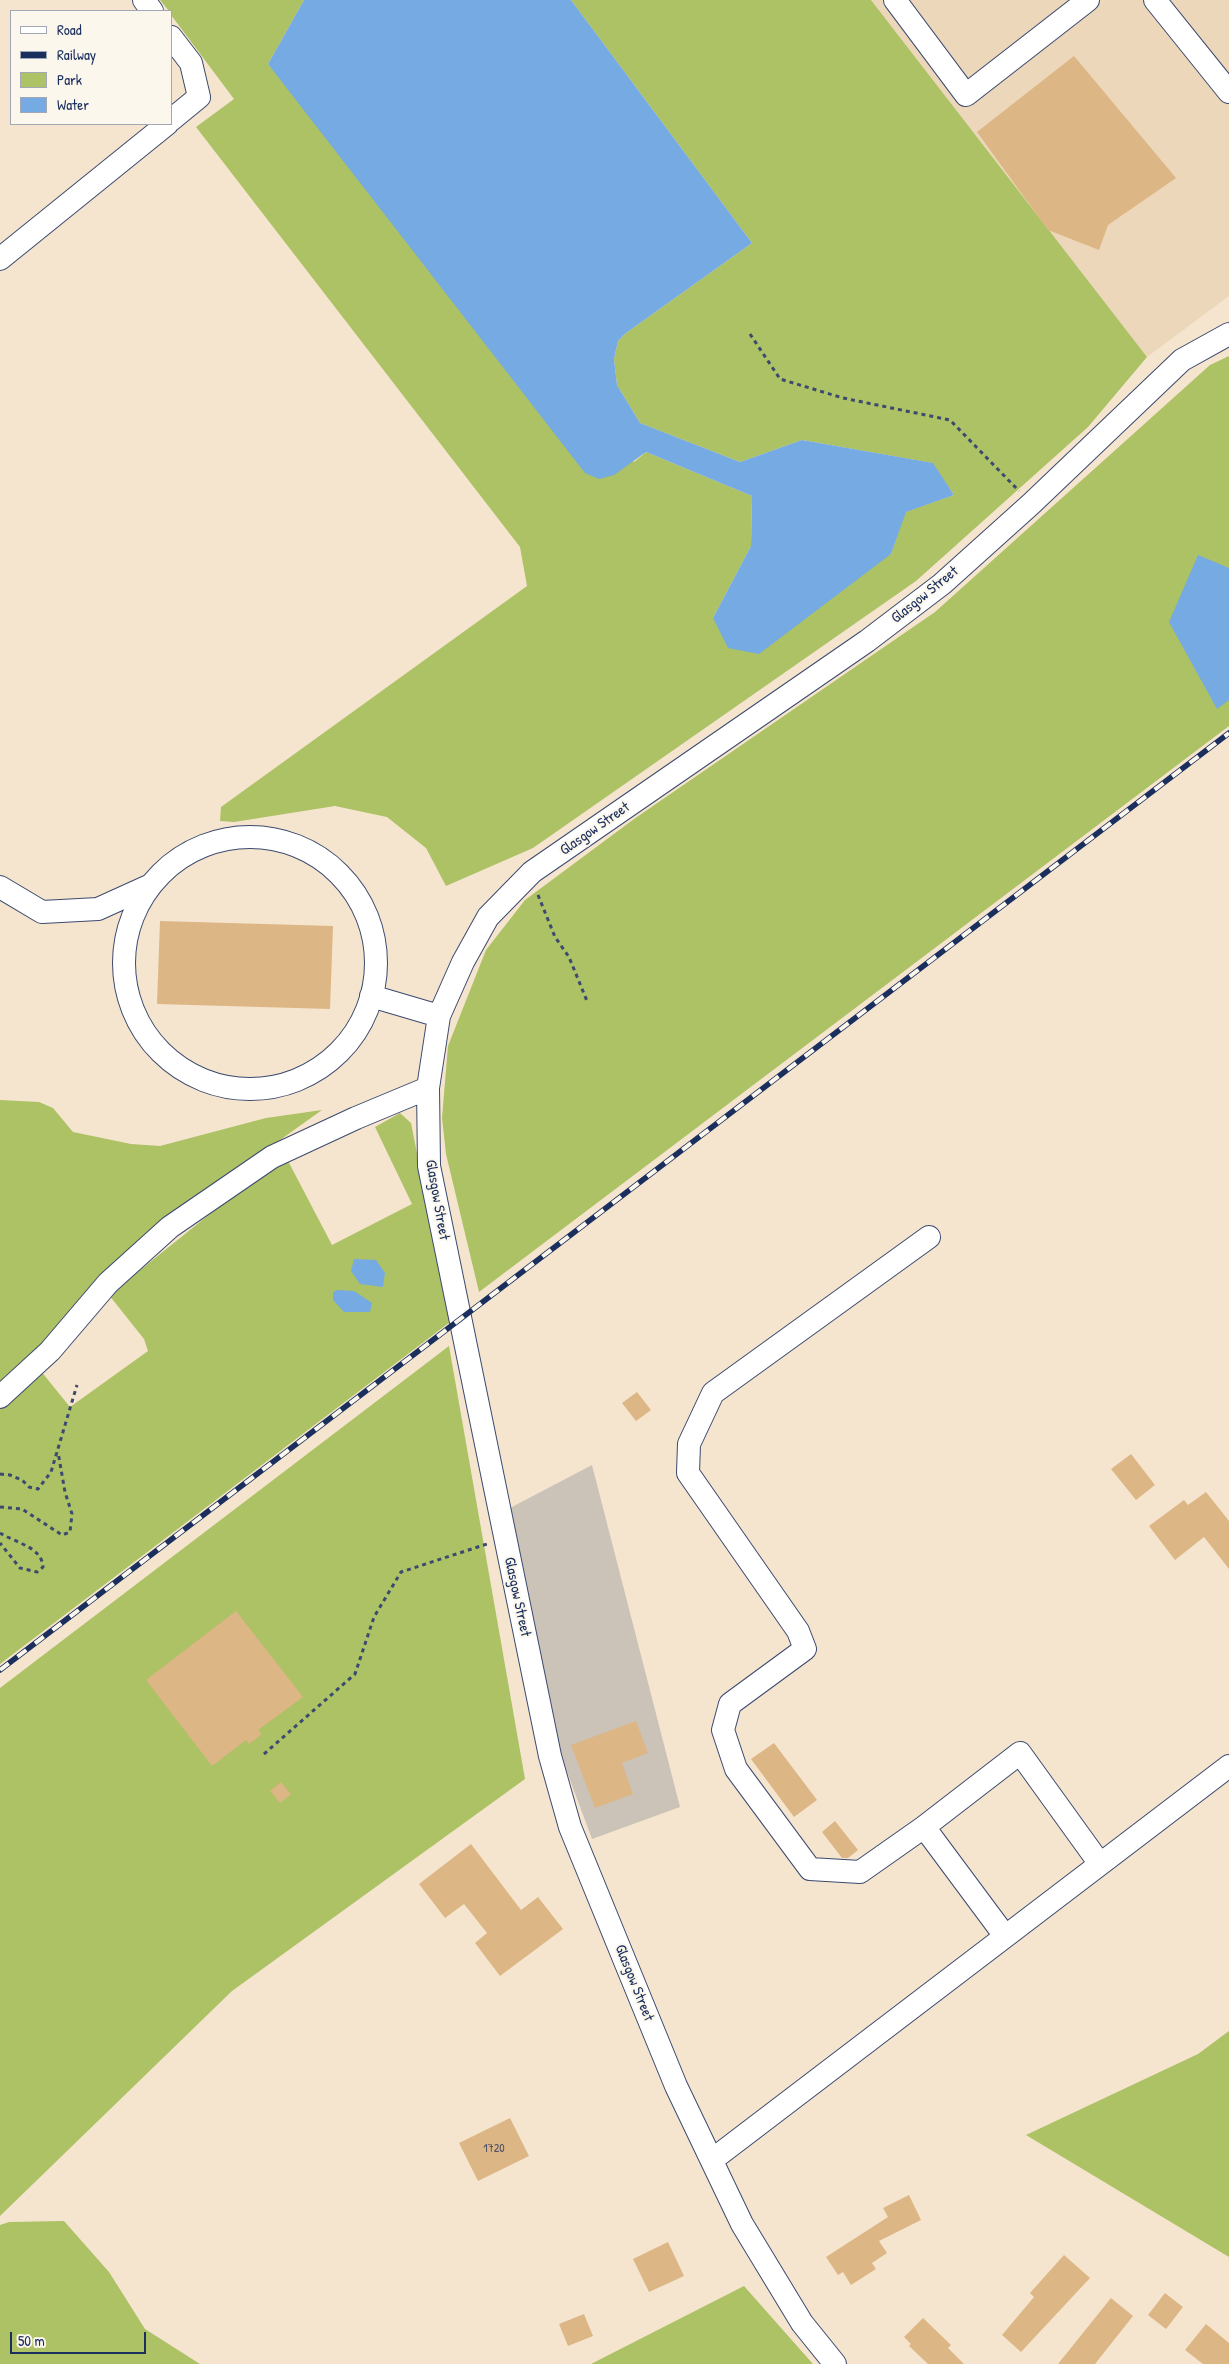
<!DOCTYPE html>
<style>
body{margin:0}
#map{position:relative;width:1229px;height:2364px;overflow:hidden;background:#f5e5ce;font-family:"Patrick Hand",sans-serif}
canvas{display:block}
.legend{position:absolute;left:10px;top:10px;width:162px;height:115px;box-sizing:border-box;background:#fbf7ec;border:1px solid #a1a7b3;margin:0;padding:6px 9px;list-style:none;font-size:15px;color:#1b2f5e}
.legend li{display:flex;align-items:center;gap:10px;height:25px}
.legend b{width:25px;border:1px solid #a1a7b3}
.scale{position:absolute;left:10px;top:2332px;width:136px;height:22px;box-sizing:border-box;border:2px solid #1b2f5e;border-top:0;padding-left:6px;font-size:15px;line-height:18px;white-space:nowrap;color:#1b2f5e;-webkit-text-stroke:4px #fbf7ec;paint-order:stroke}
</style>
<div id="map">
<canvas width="1229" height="2364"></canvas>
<ul class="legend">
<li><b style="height:6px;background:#fff"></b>Road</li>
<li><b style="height:6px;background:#1b2f5e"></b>Railway</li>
<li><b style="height:14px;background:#adc165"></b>Park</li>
<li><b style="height:14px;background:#75aae2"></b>Water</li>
</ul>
<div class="scale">50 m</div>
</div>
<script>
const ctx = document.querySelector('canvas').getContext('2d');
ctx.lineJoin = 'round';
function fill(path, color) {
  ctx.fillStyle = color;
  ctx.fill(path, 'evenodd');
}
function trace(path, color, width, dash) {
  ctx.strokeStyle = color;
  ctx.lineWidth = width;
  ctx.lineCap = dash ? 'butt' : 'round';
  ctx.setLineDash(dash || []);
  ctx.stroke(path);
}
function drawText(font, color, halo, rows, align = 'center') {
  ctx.font = font + ' "Patrick Hand",sans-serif';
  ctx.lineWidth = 4;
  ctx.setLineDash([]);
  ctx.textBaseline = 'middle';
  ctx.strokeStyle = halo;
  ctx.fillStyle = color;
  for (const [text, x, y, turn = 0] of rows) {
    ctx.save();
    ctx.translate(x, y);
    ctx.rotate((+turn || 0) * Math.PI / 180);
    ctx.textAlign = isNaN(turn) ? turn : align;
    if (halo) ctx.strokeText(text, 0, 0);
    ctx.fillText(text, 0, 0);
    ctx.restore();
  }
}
const built = new Path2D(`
 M871,0H1229V296L1147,357Z`);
const industrial = new Path2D(`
 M592,1465L680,1807L592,1839L560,1753L510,1508Z`);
const green = new Path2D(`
 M160,0H304L268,64L634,462L646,452L752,496L751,546L713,618L891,554L905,512L954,495L932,463L802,440L740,462L640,423L617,385L614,359L618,341L626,333L752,243L571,0H871L1147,357L1088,427L916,581L533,848L446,886L426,848L387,817L335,806L234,822L220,821L221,807L527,586L520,547L196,127L234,99L171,15V11H169Z
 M1229,356V726L479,1292L446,1154L442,1118L448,1046L486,950L525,900L634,819L935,612L1210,365Z
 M0,1100L39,1102L53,1108L73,1132L131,1144L160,1146L266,1118L322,1110L147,1235L61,1329L0,1387Z
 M400,1113L411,1123L450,1322L0,1664V1407L40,1370L70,1407L148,1351L144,1339L109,1295L266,1169L287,1159L332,1245L412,1204L375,1127Z
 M449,1346L525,1779L232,1991L0,2216V1688Z
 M1229,2031V2257L1026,2135L1198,2054Z
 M64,2221L109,2272L145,2329L200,2364H0V2225L9,2222Z
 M744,2286L813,2364H591Z`);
const water = new Path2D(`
 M304,0H571L752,243L626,333L618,341L614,359L617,385L640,423L740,462L802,440L933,463L954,495L906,512L891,554L759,654L728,648L713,618L751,546L752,496L646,452L614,475L599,479L585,473L268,64Z
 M1198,555L1229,568V700L1217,709L1169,622Z
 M354,1259L376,1260L385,1273L383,1287L360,1284L351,1271Z
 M338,1290L354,1291L372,1303L370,1312H344L333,1300V1292Z`);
const building = new Path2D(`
 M1074,56L1176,178L1108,225L1099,250L1048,230L977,132Z
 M160,921L333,926L330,1009L157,1004Z
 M637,1392L651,1410L636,1421L622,1403Z
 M1131,1454L1155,1485L1136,1500L1111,1469Z
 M1206,1492L1229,1521V1569L1204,1537L1175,1560L1149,1526L1184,1500L1188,1505Z
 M236,1611L303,1697L258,1730L262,1734L249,1744L246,1740L212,1766L146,1680Z
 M636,1721L648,1753L622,1763L633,1794L595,1808L571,1745Z
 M774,1743L817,1800L794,1817L751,1759Z
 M281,1782L291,1794L280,1803L270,1791Z
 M835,1821L858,1850L848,1858H842L822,1832Z
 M471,1844L521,1910L538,1897L563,1929L500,1976L475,1943L487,1933L464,1904L445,1918L419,1884Z
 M510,2118L529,2156L478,2181L459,2143Z
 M909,2195L921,2220L879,2241L887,2253L872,2263L876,2269L851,2285L843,2272L838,2275L826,2257L888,2217L883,2208Z
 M668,2242L684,2276L649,2292L633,2259Z
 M1064,2255L1090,2278L1021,2352L1002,2335L1034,2297L1030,2293Z
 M1165,2293L1183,2307L1166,2329L1148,2315Z
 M1111,2298L1133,2316L1095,2364H1058Z
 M584,2314L593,2336L568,2346L559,2324Z
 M923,2318L951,2345L948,2348L964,2364H928L909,2346L911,2344L904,2337Z
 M1206,2324L1229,2343V2364H1203L1185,2350Z`);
const path = new Path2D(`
 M750,334L780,379L843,398L950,420L1019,491
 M538,895L555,937L569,957L587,1001
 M0,1474L10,1475L22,1480L29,1487L38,1489L51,1472L77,1385
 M0,1507L22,1509L62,1535L70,1532L72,1514L65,1492L58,1452
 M0,1533C16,1543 42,1547 43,1567L37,1572L20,1568L0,1543
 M264,1754L355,1674L374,1617L401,1572L487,1544`);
const minor = new Path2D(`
 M144,0L152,11
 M895,0L966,95L1088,0
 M1155,0L1229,92
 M171,37L191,63L199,97L171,120
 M0,259L167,124
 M124 963a126 126 0 1 1 252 0a126 126 0 1 1-252 0Z
 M0,887L42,912L98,909L151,885
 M371,996L439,1016
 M0,1397L50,1351L108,1283L170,1227L272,1157L356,1118L428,1088
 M924,1827L860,1872L810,1869L736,1769L723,1730L730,1704L805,1649L798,1631L688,1473L689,1444L713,1393L929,1237
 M1005,1936L924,1827L1020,1753L1100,1864
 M712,2160L1229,1766
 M835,2364L802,2323L742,2224L676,2086L570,1827L550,1756L429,1166L428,1088L439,1016L463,962L488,917L532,872L867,641L942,584L1031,504L1182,360L1229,334`);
const rail = new Path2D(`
 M0,1670L1229,733`);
const numberNames = [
 ["1720",494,2149]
];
const streetNames = [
 ["Glasgow Street",925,595,-39],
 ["Glasgow Street",595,829,-35],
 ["Glasgow Street",437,1200,80],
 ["Glasgow Street",517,1597,78],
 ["Glasgow Street",634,1983,68]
];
fill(built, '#ecd7ba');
fill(industrial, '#cbc2b8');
fill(green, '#adc165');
fill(water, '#75aae2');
fill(building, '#ddb686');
trace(minor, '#3c4a6f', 24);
trace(path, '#3c4a6f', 3, [4, 4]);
trace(minor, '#fff', 22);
trace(rail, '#1b2f5e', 5.5);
trace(rail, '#fbf7ec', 4, [11]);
drawText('12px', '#4c5168', null, numberNames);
drawText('15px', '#1b2f5e', '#fbf7ec', streetNames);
</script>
